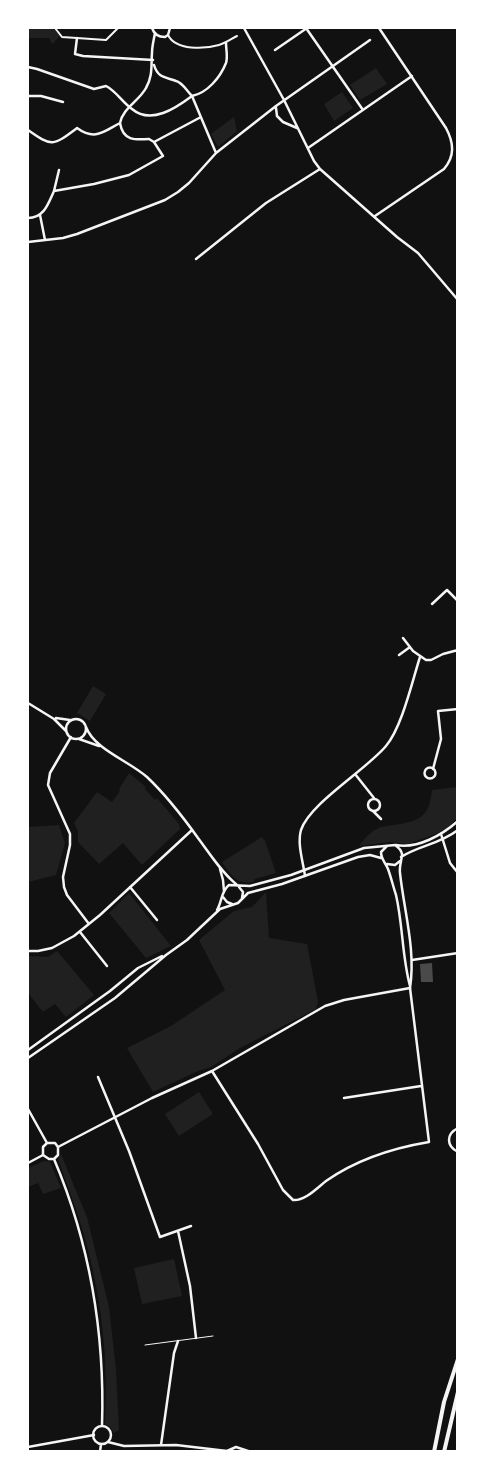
<!DOCTYPE html>
<style>
body{margin:0}
#map{position:relative;width:485px;height:1479px;overflow:hidden;background:#111;font-family:"Sofia Sans Condensed",sans-serif}
canvas{display:block}
.frame{position:absolute;inset:0;border:29px solid #fff;pointer-events:none}
</style>
<div id="map">
<canvas width="485" height="1479"></canvas>
<div class="frame"></div>
</div>
<script>
const ctx = document.querySelector('canvas').getContext('2d');
ctx.lineJoin = 'round';
function fill(path, color) {
  ctx.fillStyle = color;
  ctx.fill(path, 'evenodd');
}
function trace(path, color, width, dash) {
  ctx.strokeStyle = color;
  ctx.lineWidth = width;
  ctx.lineCap = dash ? 'butt' : 'round';
  ctx.setLineDash(dash || []);
  ctx.stroke(path);
}
const green = new Path2D(`
 M28,28H53L60,36L52,44L49,38H28Z
 M376,68L387,84L360,100L350,85Z
 M342,92L353,108L334,121L324,104Z
 M234,117L237,131L218,147L211,134Z
 M93,686L106,694L90,721L77,713Z
 M129,773L146,787L145,789L155,800L157,798L179,824L180,829L142,865L123,843L99,864L78,842V831L74,823L97,792L112,802L120,791L119,789Z
 M457,787V818L449,827L438,833L408,844L390,842L359,846C364,839 371,831 379,828C383,826 390,826 394,825C420,821 429,817 432,790Z
 M59,825L65,843L56,875L28,882V827Z
 M262,837L265,841L276,873L255,879L253,882C236,885 231,875 222,862Z
 M266,892L269,938L307,944L318,1002L316,1009L240,1048L211,1067L198,1071L153,1092L127,1048L171,1026L225,990L199,940L234,911L252,907Z
 M129,893L171,946L146,958L109,913Z
 M57,951L94,995L66,1017L55,1004L43,1012L28,993V956L48,957Z
 M199,1092L213,1114L179,1136L165,1114Z
 M61,1154L87,1217L109,1307L116,1369L119,1430L114,1433L110,1427L105,1424C109,1358 101,1292 82,1228C75,1205 66,1182 58,1159Z
 M44,1161L50,1162L61,1188L43,1194L38,1183L28,1187V1168Z
 M174,1259L182,1296L142,1304L134,1268Z`);
const building = new Path2D(`
 M432,963L433,982H421L420,964Z`);
const service = new Path2D(`
 M145,1345L213,1336`);
const pedestrian = new Path2D(`
 M55,28L62,37L106,40L118,28
 M168,35C176,51 205,49 219,45C226,43 231,39 237,36`);
const minor = new Path2D(`
 M152,28C154,34 159,37 165,37L168,35L170,28
 M244,28L284,100L314,161L320,169L397,237L418,253L458,300
 M306,28L363,110
 M77,38L75,54L83,56L153,60
 M275,50L307,28
 M154,65C158,78 165,77 176,81C182,82 187,91 192,96C207,93 220,78 226,63C228,57 226,49 226,43
 M28,67L37,69L94,89L106,86C116,91 122,102 132,109C151,125 176,108 192,96L216,153
 M28,96H41L63,102
 M276,108L277,116L283,122L297,128
 M28,130C52,147 53,146 77,128C95,141 103,132 120,123
 M154,142L201,117
 M308,148L412,76
 M54,191L59,170
 M40,215L45,240
 M375,216L444,169C455,156 454,143 446,128L379,28
 M28,218C44,218 48,204 54,191L94,184L129,175L163,156L154,142L149,139C135,140 123,141 120,123C123,108 139,101 146,88C153,76 151,65 152,53C152,46 154,39 155,33
 M28,242L63,238L77,234L165,200L178,192L189,183L216,153L276,106L370,40
 M196,259L266,203L320,169
 M432,604L447,590L458,601
 M403,638L413,651L426,660H431L443,654L458,650
 M399,655L410,647
 M28,703L54,719L66,731
 M56,718L70,720
 M66 729a10 10 0 1 1 20 0a10 10 0 1 1-20 0Z
 M86,727C94,749 129,761 147,777C166,795 183,817 198,838C210,854 221,872 237,885
 M71,737L50,773L48,785L70,834V845L63,877L64,887L67,895L89,924
 M79,739L99,746
 M424.5 773a5.5 5.5 0 1 1 11 0a5.5 5.5 0 1 1-11 0Z
 M433,769L441,739L438,711L458,709
 M355,774L374,798
 M368 805a6 6 0 1 1 12 0a6 6 0 1 1-12 0Z
 M373,811L381,819
 M441,834L450,863L458,873
 M220,869L223,880L224,891
 M305,876C303,861 297,844 301,830C310,803 366,770 386,746C402,727 412,682 420,657
 M130,887L157,920
 M80,932L107,966
 M28,951H38L52,948L74,936L100,915L192,830
 M412,960L458,953
 M98,1077L129,1151L160,1237L191,1226
 M344,1098L421,1086
 M458,1128C446,1134 446,1146 458,1152
 M58,1147L152,1098L212,1071L325,1006L344,1000L410,988L429,1142C393,1148 356,1160 326,1181C317,1188 305,1201 293,1200L283,1190L258,1144L212,1071
 M28,1163L43,1155
 M178,1231L190,1286L196,1338
 M108,1442L124,1446L176,1445L227,1451
 M161,1445L174,1353L178,1341
 M28,1447L94,1435
 M227,1451L236,1447L251,1452`);
const tertiary = new Path2D(`
 M396,845C418,849 442,835 458,821
 M387,846L381,852C381,859 385,862 388,869C391,877 393,886 396,895C403,925 402,957 410,986
 M401,857C420,845 438,845 458,830
 M387,864L395,865L400,861
 M239,887L243,892L242,898
 M223,897L227,902L232,904
 M217,910C222,902 221,891 229,885L250,886L291,875L364,848L395,845C398,847 401,849 402,854C402,860 399,866 400,873C404,911 416,950 410,988
 M28,1050L110,991L138,968L162,956
 M28,1058L115,998L166,955L187,940L220,909L238,903L248,893L282,884L358,857L370,855L381,858
 M28,1109L47,1143
 M47,1143H55L58,1147V1155L54,1159
 M47,1143L43,1147V1155L49,1159H54
 M54,1159C90,1244 105,1334 102,1426
 M93 1435a9 9 0 1 1 18 0a9 9 0 1 1-18 0Z
 M100,1452L101,1444`);
const primary = new Path2D(`
 M434,1452L444,1402L458,1359
 M444,1452L458,1392`);
fill(green, '#202020');
fill(building, '#4a4a4a');
trace(service, '#f5f5f5', 1);
trace(pedestrian, '#f5f5f5', 2);
trace(minor, '#f5f5f5', 2.5);
trace(tertiary, '#f5f5f5', 2.5);
trace(primary, '#f5f5f5', 4);
</script>
